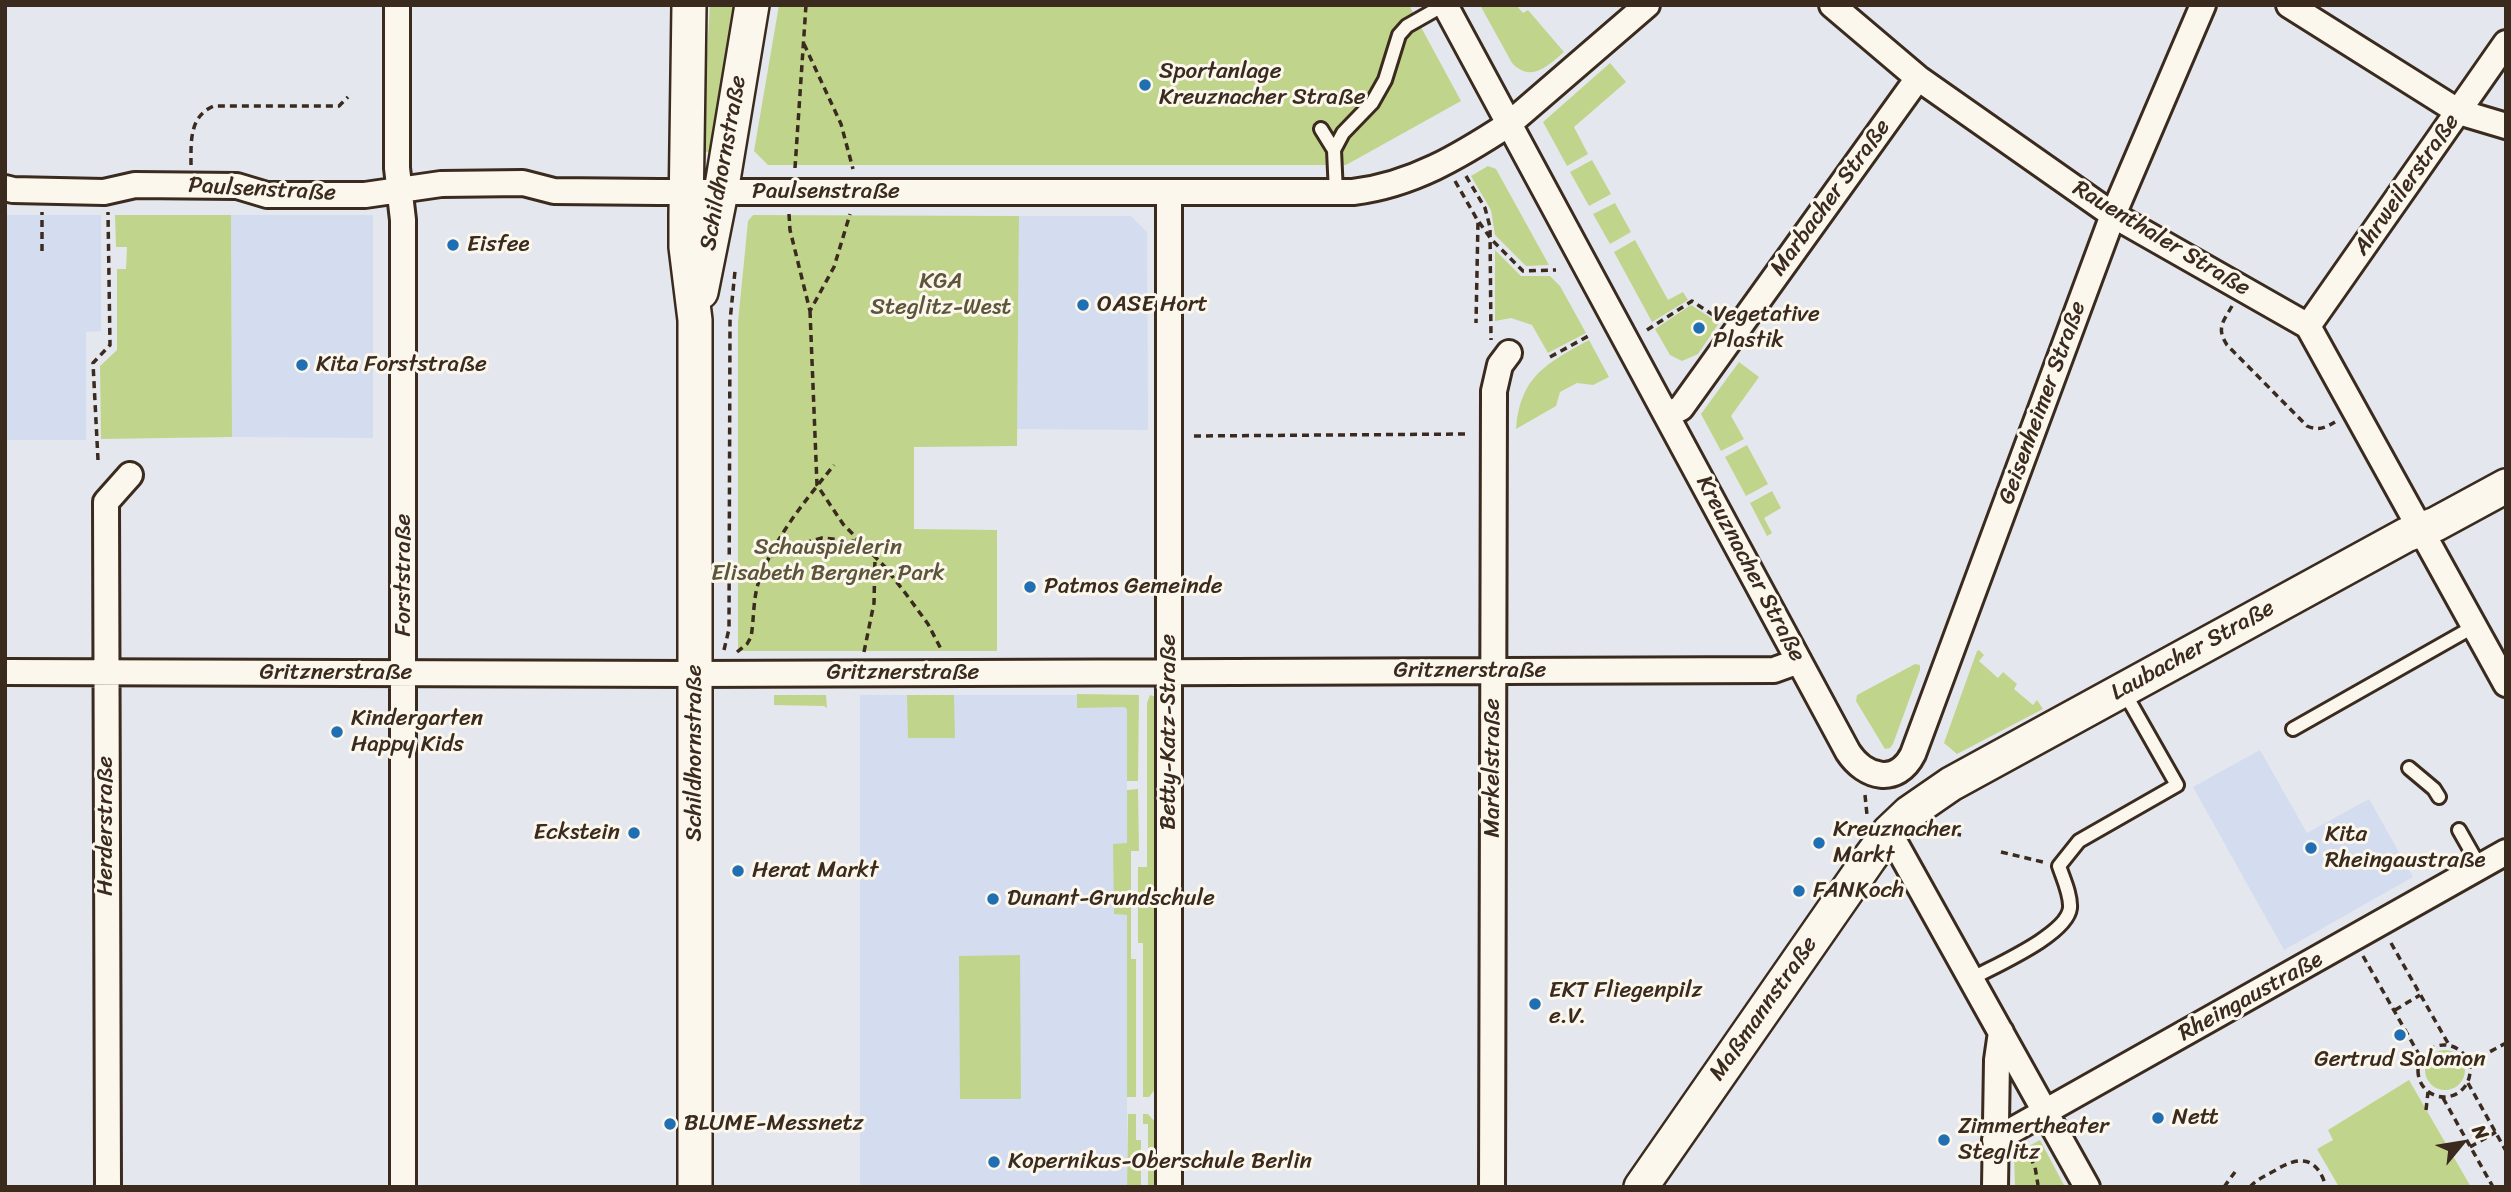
<!DOCTYPE html>
<meta charset="utf-8">
<style>
body{margin:0}
#map{position:relative;width:2511px;height:1192px;overflow:hidden;background:#e4e7ee;font-family:Sriracha,sans-serif}
canvas{display:block}
.frame{position:absolute;inset:0;border:7px solid #3b2a1e;pointer-events:none}
.north{position:absolute;left:2427px;top:1108px;width:70px;height:70px;-webkit-text-stroke:5px #fbf7ec;paint-order:stroke;rotate:60deg;font-size:19px;font-weight:700;line-height:28px;text-align:center;color:#3b2a1e}
.north::after{content:'';display:block;margin:auto;width:24px;height:32px;background:#3b2a1e;clip-path:polygon(50% 0,100% 100%,50% 72%,0 100%)}
</style>
<div id="map">
<canvas width="2511" height="1192"></canvas>
<div class="frame"></div>
<div class="north">N</div>
</div>
<script>
const ctx = document.querySelector('canvas').getContext('2d');
ctx.lineJoin = 'round';
function fill(path, color) {
  ctx.fillStyle = color;
  ctx.fill(path, 'evenodd');
}
function trace(path, color, width, dash) {
  ctx.strokeStyle = color;
  ctx.lineWidth = width;
  ctx.lineCap = dash ? 'butt' : 'round';
  ctx.setLineDash(dash || []);
  ctx.stroke(path);
}
function drawText(font, color, halo, rows, align = 'center') {
  ctx.font = font + ' Sriracha,sans-serif';
  ctx.lineWidth = 6;
  ctx.setLineDash([]);
  ctx.textBaseline = 'middle';
  ctx.strokeStyle = halo;
  ctx.fillStyle = color;
  for (const [text, x, y, turn = 0] of rows) {
    ctx.save();
    ctx.translate(x, y);
    ctx.rotate((+turn || 0) * Math.PI / 180);
    ctx.textAlign = isNaN(turn) ? turn : align;
    if (halo) ctx.strokeText(text, 0, 0);
    ctx.fillText(text, 0, 0);
    ctx.restore();
  }
}
const built = new Path2D(`
 M5,215H101V331L86,332V440H5Z
 M231,215H373V438L232,437Z
 M1019,216H1131L1147,232L1148,430L1017,429Z
 M860,695H1127V1187H860Z
 M2260,750L2307,833L2369,799L2413,877L2284,950L2193,787Z`);
const green = new Path2D(`
 M710,5H735L711,152H701Z
 M779,5H1409L1461,101L1346,165H768L754,151Z
 M1480,5H1516L1523,13L1528,10L1564,52C1548,66 1531,83 1512,63Z
 M1610,63L1626,82L1574,127L1588,154L1567,166L1543,122Z
 M1592,160L1611,194L1589,206L1570,172Z
 M1488,166L1496,169L1549,265L1526,266L1495,235L1491,210L1471,176Z
 M1615,203L1631,232L1610,244L1593,214Z
 M115,215H231L232,437L101,439L100,366L117,350V269H126L127,247H116Z
 M753,215L1019,216L1017,446L914,447V529L997,530V651H738V322L748,221Z
 M1635,240L1668,300L1683,292L1688,300L1652,322L1614,252Z
 M1495,250L1521,276H1550L1560,286L1586,333L1548,353L1532,325L1511,318L1495,321Z
 M1691,305L1719,323L1698,354L1682,361L1670,355L1655,329Z
 M1589,340L1609,377L1593,385L1577,383L1560,392L1556,406L1516,429C1520,376 1547,363 1589,340Z
 M1739,362L1759,377L1731,416L1744,439L1721,451L1701,414Z
 M1747,445L1768,484L1746,496L1725,457Z
 M1772,491L1781,508L1764,518L1772,533L1767,536L1750,503Z
 M1979,650L1984,655L1979,661L1998,678L2003,672L2017,684L2014,689L2033,705L2037,700L2043,709L1957,754L1944,743L1945,740L1977,651Z
 M1915,664L1920,665V670L1893,744L1890,748L1885,749L1856,701L1857,695Z
 M1077,694L1139,695L1138,781H1127V709L1124,707L1077,708Z
 M774,695H826L827,708L824,706L774,705Z
 M907,695H954L955,738H908Z
 M1150,695L1156,697V1088L1149,1097H1143V943H1138V867H1147V703Z
 M1138,789L1139,851H1131V959H1136V1097H1127V915L1114,914L1113,844L1127,843V790Z
 M1020,955L1021,1099H960L959,956Z
 M2425 1070a20 20 0 1 1 40 0a20 20 0 1 1-40 0Z
 M2409,1080L2471,1187H2339L2317,1149L2333,1140L2328,1130Z
 M1128,1114H1136V1140H1141V1187H1127Z
 M1143,1114H1148L1156,1123V1187H1148V1124H1143Z
 M2040,1140L2065,1187H2015L2014,1154Z`);
const path = new Path2D(`
 M804,44L841,124L853,169
 M191,165C191,142 189,116 214,106H339L348,97
 M795,168L806,5
 M1466,176L1485,208L1490,227L1491,340
 M1455,181L1478,221L1476,323
 M789,214L790,230L810,311L834,267L850,214
 M1479,222L1491,239L1523,271L1556,270
 M42,251V212
 M2232,306C2223,322 2216,328 2227,345L2307,426C2318,431 2325,428 2335,422
 M810,311L817,485L843,524L885,567L906,594L928,624L942,651
 M1647,330L1692,301L1719,319
 M1550,357L1592,334
 M1194,436L1468,434
 M98,460L93,363L110,345L108,212
 M771,556L793,546L822,538L860,542
 M724,650L729,629L730,321L735,271
 M737,652L747,644L751,637C754,620 753,601 758,584C773,539 805,501 834,465
 M864,652L874,603L875,557
 M1865,795L1867,815
 M1932,830L1961,835
 M2001,852L2043,862
 M2391,943L2449,1045
 M2363,956L2421,1058
 M2395,1010L2420,995
 M2418 1071a26 26 0 1 1 52 0a26 26 0 1 1-52 0Z
 M2469,1063L2506,1043
 M2468,1083L2506,1151
 M2443,1098L2493,1187
 M2426,1110L2428,1092
 M2025,1146L2035,1167L2038,1185
 M2470,1147L2496,1132
 M2033,1187H2043
 M2224,1187L2235,1172
 M2250,1187C2256,1180 2265,1176 2274,1171C2298,1156 2317,1155 2326,1187`);
const lane = new Path2D(`
 M1321,129L1334,150
 M1336,193L1334,150L1343,133L1372,103L1385,80L1399,35L1407,26L1444,5
 M2293,729L2473,627
 M2409,768L2434,789L2439,797
 M2459,830L2480,867
 M1971,979C1994,966 2067,935 2070,908C2071,895 2063,878 2059,866L2079,841L2177,785L2123,690`);
const street = new Path2D(`
 M397,5V168L403,220V1187
 M1445,5L1848,752C1865,778 1897,786 1913,754L2113,215L2203,5
 M1832,5L1918,78L2113,215L2308,326L2506,684
 M2289,5L2459,112L2506,126
 M5,188L13,190L104,192L135,185L237,186L267,195H365L441,184L523,183L554,191L659,192H1353C1412,185 1460,156 1509,124L1647,5
 M1169,193V1187
 M2308,326L2506,43
 M1667,415L1681,408L1918,78
 M5,672L695,674L1774,670L1799,661
 M1889,832L2087,1187
 M1995,1140L2506,852
 M108,1187L106,502L130,475
 M1492,1187L1494,391L1500,365L1509,353
 M1995,1187L1997,1060L2001,1032`);
const secondary = new Path2D(`
 M689,5L686,214V247L695,320V1187
 M701,292L721,192L752,5
 M1641,1187L1869,859L1889,832L1909,813L1951,784L2406,535L2436,524L2506,486`);
const markers = [
 [1145,85,7,"#1f6fb2"],
 [453,245,7,"#1f6fb2"],
 [1083,305,7,"#1f6fb2"],
 [1699,328,7,"#1f6fb2"],
 [302,365,7,"#1f6fb2"],
 [1030,587,7,"#1f6fb2"],
 [337,732,7,"#1f6fb2"],
 [634,833,7,"#1f6fb2"],
 [1819,843,7,"#1f6fb2"],
 [2311,848,7,"#1f6fb2"],
 [738,871,7,"#1f6fb2"],
 [1799,891,7,"#1f6fb2"],
 [993,899,7,"#1f6fb2"],
 [1535,1004,7,"#1f6fb2"],
 [2400,1035,7,"#1f6fb2"],
 [2158,1118,7,"#1f6fb2"],
 [670,1124,7,"#1f6fb2"],
 [1944,1140,7,"#1f6fb2"],
 [994,1162,7,"#1f6fb2"]
];
const poiNames = [
 ["Sportanlage",1159,72],
 ["Kreuznacher Straße",1159,98],
 ["Eisfee",467,245],
 ["OASE Hort",1097,305],
 ["Vegetative",1713,315],
 ["Plastik",1713,341],
 ["Kita Forststraße",316,365],
 ["Patmos Gemeinde",1044,587],
 ["Kindergarten",351,719],
 ["Happy Kids",351,745],
 ["Kreuznacher",1833,830],
 ["Markt",1833,856],
 ["Eckstein",620,833,"right"],
 ["Kita",2325,835],
 ["Rheingaustraße",2325,861],
 ["Herat Markt",752,871],
 ["FANKoch",1813,891],
 ["Dunant-Grundschule",1007,899],
 ["EKT Fliegenpilz",1549,991],
 ["e.V.",1549,1017],
 ["Gertrud Salomon",2400,1060,"center"],
 ["Nett",2172,1118],
 ["BLUME-Messnetz",684,1124],
 ["Zimmertheater",1958,1127],
 ["Steglitz",1958,1153],
 ["Kopernikus-Oberschule Berlin",1008,1162]
];
const streetNames = [
 ["Schildhornstraße",724,163,-80],
 ["Ahrweilerstraße",2407,185,-55],
 ["Paulsenstraße",262,190,3],
 ["Paulsenstraße",826,192],
 ["Marbacher Straße",1831,198,-54],
 ["Rauenthaler Straße",2161,239,31],
 ["Geisenheimer Straße",2043,403,-70],
 ["Kreuznacher Straße",1750,569,62],
 ["Forststraße",404,575,-90],
 ["Laubacher Straße",2193,651,-29],
 ["Gritznerstraße",1470,671],
 ["Gritznerstraße",336,673],
 ["Gritznerstraße",903,673],
 ["Betty-Katz-Straße",1169,732,-90],
 ["Schildhornstraße",695,753,-90],
 ["Markelstraße",1493,768,-90],
 ["Herderstraße",106,826,-90],
 ["Rheingaustraße",2251,997,-29],
 ["Maßmannstraße",1764,1009,-55]
];
const parkNames = [
 ["KGA",941,282],
 ["Steglitz-West",941,308],
 ["Schauspielerin",828,548],
 ["Elisabeth Bergner Park",828,574]
];
fill(built, '#d4dcef');
fill(green, '#c0d58b');
trace(lane, '#3b2a1e', 18);
trace(street, '#3b2a1e', 30);
trace(secondary, '#3b2a1e', 38);
trace(path, '#3b2a1e', 3.5, [7, 5]);
trace(lane, '#fbf7ec', 12);
trace(street, '#fbf7ec', 24);
trace(secondary, '#fbf7ec', 33);
for (const [x, y, r, color] of markers) {
  const dot = new Path2D();
  dot.arc(x, y, r, 0, 2 * Math.PI);
  ctx.fillStyle = color;
  ctx.fill(dot);
  trace(dot, '#fbf7ec', 2.5);
}
drawText('23px', '#3b2a1e', '#fbf7ec', poiNames, 'left');
drawText('23px', '#3b2a1e', '#fbf7ec', streetNames);
drawText('23px', '#5c5539', '#fbf7ec', parkNames);
</script>
